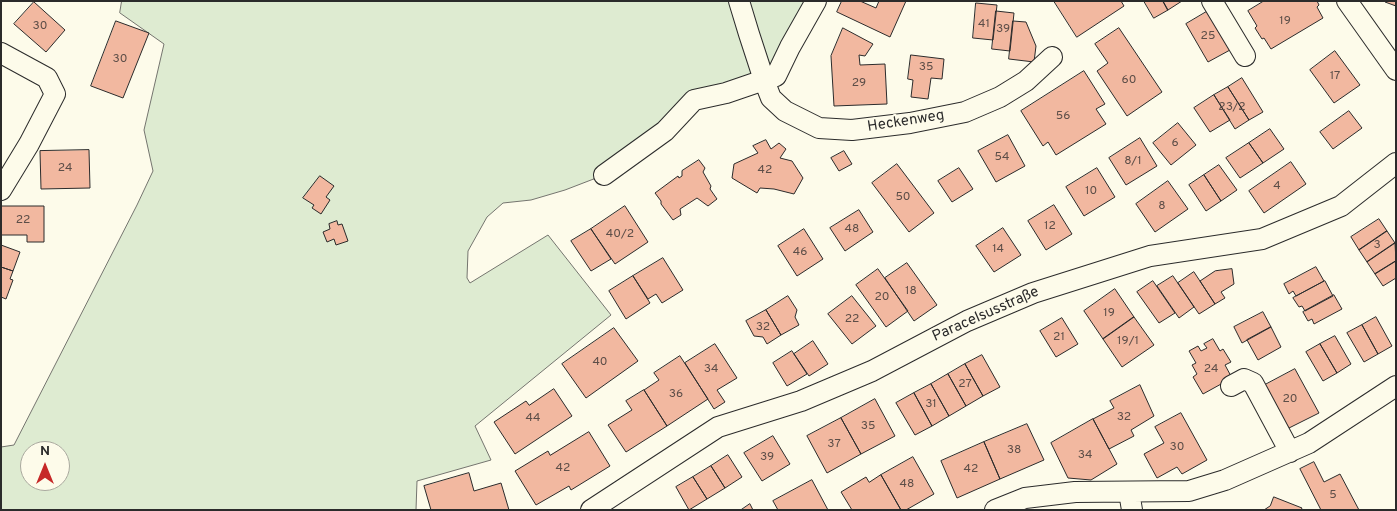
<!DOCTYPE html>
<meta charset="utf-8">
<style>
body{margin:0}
#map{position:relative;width:1397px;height:511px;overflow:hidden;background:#fdfbea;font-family:Overpass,sans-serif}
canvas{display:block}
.frame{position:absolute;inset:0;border:2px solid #2b2b2b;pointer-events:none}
.north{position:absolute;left:20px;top:441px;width:50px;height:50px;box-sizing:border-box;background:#fdfbea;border:1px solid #a9a89e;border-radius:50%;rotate:0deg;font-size:14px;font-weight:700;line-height:20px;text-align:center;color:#2b2b2b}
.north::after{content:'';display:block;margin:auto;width:18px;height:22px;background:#c62828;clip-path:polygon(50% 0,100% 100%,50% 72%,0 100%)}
</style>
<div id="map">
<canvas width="1397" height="511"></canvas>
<div class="frame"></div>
<div class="north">N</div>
</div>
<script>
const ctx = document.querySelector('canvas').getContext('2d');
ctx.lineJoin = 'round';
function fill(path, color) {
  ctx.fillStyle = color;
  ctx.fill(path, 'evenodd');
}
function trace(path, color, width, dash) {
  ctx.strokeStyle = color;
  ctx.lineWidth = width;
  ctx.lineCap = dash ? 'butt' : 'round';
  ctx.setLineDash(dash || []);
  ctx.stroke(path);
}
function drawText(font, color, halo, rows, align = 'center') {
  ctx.font = font + ' Overpass,sans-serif';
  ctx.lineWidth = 4;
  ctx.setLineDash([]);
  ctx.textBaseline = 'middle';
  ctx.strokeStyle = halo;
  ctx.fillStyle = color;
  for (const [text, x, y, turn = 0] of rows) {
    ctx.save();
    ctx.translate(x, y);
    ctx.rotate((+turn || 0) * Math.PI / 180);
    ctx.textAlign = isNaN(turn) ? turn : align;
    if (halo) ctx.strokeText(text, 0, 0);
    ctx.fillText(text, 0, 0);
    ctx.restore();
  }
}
const green = new Path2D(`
 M122,1H816L776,76L694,100L604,175L565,190L531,200L503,203L487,217L468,251L467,278L470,283L548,235L611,315L475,426L491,460L417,481L416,510H1V447L14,445L137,205L153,171L144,130L164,44L120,13ZM30,451H60V481H30Z`);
const building = new Path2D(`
 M842,1H860L876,8L879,1H906L890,37L837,12Z
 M1054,1H1121L1124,6L1077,37Z
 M1144,1H1163L1168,10L1154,18Z
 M1163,1H1182L1168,10Z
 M1264,1H1317L1319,5L1317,7L1323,18L1271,49L1264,38L1262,39L1255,28L1257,26L1248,11Z
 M1396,1V6L1385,2V1Z
 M34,2L65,30L46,52L14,24Z
 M976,3L997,5L993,40L973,38Z
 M996,11L1014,13L1010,51L992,49Z
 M1208,11L1230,50L1208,62L1186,24Z
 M116,21L149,33L123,98L91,86Z
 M1013,21L1026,22L1036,46L1034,62L1009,59Z
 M843,28L873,44L865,56L859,55L860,65L885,64L887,104L834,106L831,56Z
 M1119,28L1162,92L1127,116L1097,71L1108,63L1095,44Z
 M1335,51L1360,85L1334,103L1310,70Z
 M911,55L944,59L942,79L931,78L928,99L911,97L913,80L908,79Z
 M1084,71L1105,104L1096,109L1106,124L1056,155L1048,142L1043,146L1021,111Z
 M1242,78L1263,112L1249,120L1228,87Z
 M1228,87L1249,120L1235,129L1214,95Z
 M1214,95L1230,120L1210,132L1194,108Z
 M1349,111L1362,128L1333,149L1320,132Z
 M1178,123L1196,145L1171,165L1153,143Z
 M1270,129L1284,149L1263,163L1249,143Z
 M1008,135L1025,166L996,182L978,151Z
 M1140,138L1157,166L1126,185L1109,158Z
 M766,140L771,149L779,143L786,149L780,158L792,161L803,178L794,194L774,189L760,188L757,193L732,178L734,164L758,153L753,146Z
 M1249,143L1263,163L1240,178L1226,158Z
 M89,150L90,188L41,189L40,151Z
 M844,151L852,164L839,171L831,158Z
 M699,160L705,168L703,172L711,186L710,189L717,199L708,206L697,198L680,209L681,215L673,220L661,204V201L655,193L678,176L679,178L682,176V171Z
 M1291,162L1306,184L1264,213L1249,191Z
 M897,164L934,213L909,232L872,183Z
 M1219,165L1237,190L1221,201L1204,175Z
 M959,168L973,189L952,202L938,181Z
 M1097,168L1115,197L1084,216L1066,187Z
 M1204,175L1221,201L1206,211L1189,185Z
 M320,176L334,186L326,197L330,200L321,214L312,208L314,205L303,198Z
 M1168,181L1188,209L1155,232L1136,204Z
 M1054,205L1072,234L1046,250L1028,221Z
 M1,206H44V242H27V235H1Z
 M625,206L648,242L615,264L591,229Z
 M859,210L873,232L845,251L830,228Z
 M1379,219L1387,231L1359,250L1351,237Z
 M337,221L338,225L342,224L348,241L336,245L334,239L327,242L323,232L330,229L329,224Z
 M1003,228L1021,255L994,272L976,246Z
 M591,229L611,259L591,271L571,241Z
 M804,229L823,259L797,276L778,246Z
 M1387,231L1395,243L1367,262L1359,250Z
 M1395,243L1396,261L1375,274L1367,262Z
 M1,245L20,252L13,271L1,267Z
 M663,258L683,290L662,303L656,294L648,299L633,276Z
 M1396,261V278L1383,286L1375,274Z
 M907,263L937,305L914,321L885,278Z
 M1,267L13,271L10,279L13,280L6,299L1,297Z
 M1316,267L1324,281L1296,296L1293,291L1289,294L1284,284Z
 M878,269L908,311L886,327L856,285Z
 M1232,269L1234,284L1221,292L1225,298L1215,304L1200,281L1215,271Z
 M1194,272L1215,304L1199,314L1178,283Z
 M633,276L650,303L626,319L609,291Z
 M1173,276L1194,307L1179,318L1157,286Z
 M1153,281L1175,313L1159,323L1137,292Z
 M1325,281L1333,296L1305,311L1302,306L1299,307L1293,298Z
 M1115,289L1134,317L1103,339L1084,311Z
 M1334,295L1342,309L1314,324L1312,319L1308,321L1303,312Z
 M788,296L797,310L795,317L799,325L781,335L766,310Z
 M852,296L876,326L852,344L828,314Z
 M766,310L781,335L767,344L763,337L754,336L746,321Z
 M1263,312L1271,327L1242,343L1234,327Z
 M1134,317L1154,345L1122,367L1103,339Z
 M1376,317L1392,346L1378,354L1362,325Z
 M1062,318L1078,344L1056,357L1040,331Z
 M1362,325L1378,354L1364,362L1347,333Z
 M1271,327L1281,347L1258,360L1247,340Z
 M614,328L638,361L586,398L562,364Z
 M1335,336L1351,364L1337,373L1320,344Z
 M1213,339L1220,351L1223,349L1231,362L1225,365L1232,378L1203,394L1193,377L1197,374L1192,365L1196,363L1189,351L1198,346L1201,351L1207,348L1204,344Z
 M813,341L828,364L809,376L794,354Z
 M715,344L737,378L717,390L725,402L714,409L685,363Z
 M1320,344L1337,373L1323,381L1306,352Z
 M792,351L807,374L787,386L773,363Z
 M982,355L1000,387L983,396L965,364Z
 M680,356L708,399L667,426L644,390L659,380L654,373Z
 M965,364L983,396L966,406L948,374Z
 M1295,369L1319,413L1283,431L1263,386Z
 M948,374L966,406L949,416L931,384Z
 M931,384L949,416L932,426L914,393Z
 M1140,385L1154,416L1131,430L1134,436L1109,449L1093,419L1114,408L1110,401Z
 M554,389L572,416L515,454L494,422L526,401L529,405Z
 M644,390L667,426L626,452L608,425L632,410L626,401Z
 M914,393L932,426L915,435L896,403Z
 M875,399L895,436L861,454L841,418Z
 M1181,413L1207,460L1182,474L1177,467L1157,478L1144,454L1164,443L1155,427Z
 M841,418L861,454L827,473L807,436Z
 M1093,419L1117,464L1091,480L1068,478L1051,443Z
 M1027,424L1044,460L1000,479L984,442Z
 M589,432L610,466L571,490L569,486L536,505L515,471L548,451L550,455Z
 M773,436L790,464L762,481L744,453Z
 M984,442L1000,479L957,498L941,461Z
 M728,455L742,477L725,488L711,466Z
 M913,457L934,494L906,510H901L881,475Z
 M1314,462L1324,482L1340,474L1359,510H1321L1300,469Z
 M711,466L725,488L707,499L693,477Z
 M469,473L474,491L501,483L509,510H431L424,486Z
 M881,475L901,510H852L841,492L866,477L869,482Z
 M693,477L707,499L689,510L676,487Z
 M812,480L828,510H778L773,501Z
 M1274,497L1302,508L1301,510H1264L1270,506Z
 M750,504L753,510H741Z`);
const minor = new Path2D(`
 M816,1L790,47L776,76L764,80L771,98L785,111L819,128L852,130L910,123L965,112L1000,97L1026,81L1052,57
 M1212,1L1245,56
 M1347,1L1396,70
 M1,53L47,78L55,94L29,144L1,190
 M604,175L665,131L694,100L726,93L764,80L749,34L739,1
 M1231,386L1244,379L1253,383L1290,452
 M1129,492L1132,510
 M591,510L718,427L801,401L872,371L967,321L1033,293L1150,256L1262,239L1341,206L1396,163
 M995,510L1025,498L1075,492L1189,491L1225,480L1309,443L1396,386`);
const numberNames = [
 ["19",1285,22],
 ["41",984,25],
 ["30",40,27],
 ["39",1003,30],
 ["25",1208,37],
 ["30",120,60],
 ["35",926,68],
 ["17",1335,77],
 ["60",1129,81],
 ["29",859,84],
 ["23/2",1232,108],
 ["56",1063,117],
 ["6",1175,144],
 ["54",1002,158],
 ["8/1",1133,162],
 ["24",65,169],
 ["42",765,171],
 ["4",1277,187],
 ["10",1091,192],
 ["50",903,198],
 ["8",1162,207],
 ["22",23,221],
 ["12",1050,227],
 ["48",852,230],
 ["40/2",620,235],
 ["3",1377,246],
 ["14",998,250],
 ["46",800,253],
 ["18",911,292],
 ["20",882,298],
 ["19",1109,314],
 ["22",852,320],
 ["32",763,328],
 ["21",1059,338],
 ["19/1",1128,342],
 ["40",600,363],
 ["34",711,370],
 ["24",1211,370],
 ["27",965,385],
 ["36",676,395],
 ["20",1290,400],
 ["31",931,405],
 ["32",1124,418],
 ["44",533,419],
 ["35",868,427],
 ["37",834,445],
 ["30",1177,448],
 ["38",1014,451],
 ["34",1085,456],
 ["39",767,458],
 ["42",563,469],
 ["42",971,470],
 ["48",907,485],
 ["5",1333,496]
];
const streetNames = [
 ["Heckenweg",906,122,-9],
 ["Paracelsusstraße",986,315,-24]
];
fill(green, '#deebd1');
trace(green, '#74746e', 1);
fill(building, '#f2b8a0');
trace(building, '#2b2b2b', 1);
trace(minor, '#2b2b2b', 22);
trace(minor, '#fdfbea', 20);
drawText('12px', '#5d4e48', null, numberNames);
drawText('15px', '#2b2b2b', '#fdfbea', streetNames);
</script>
